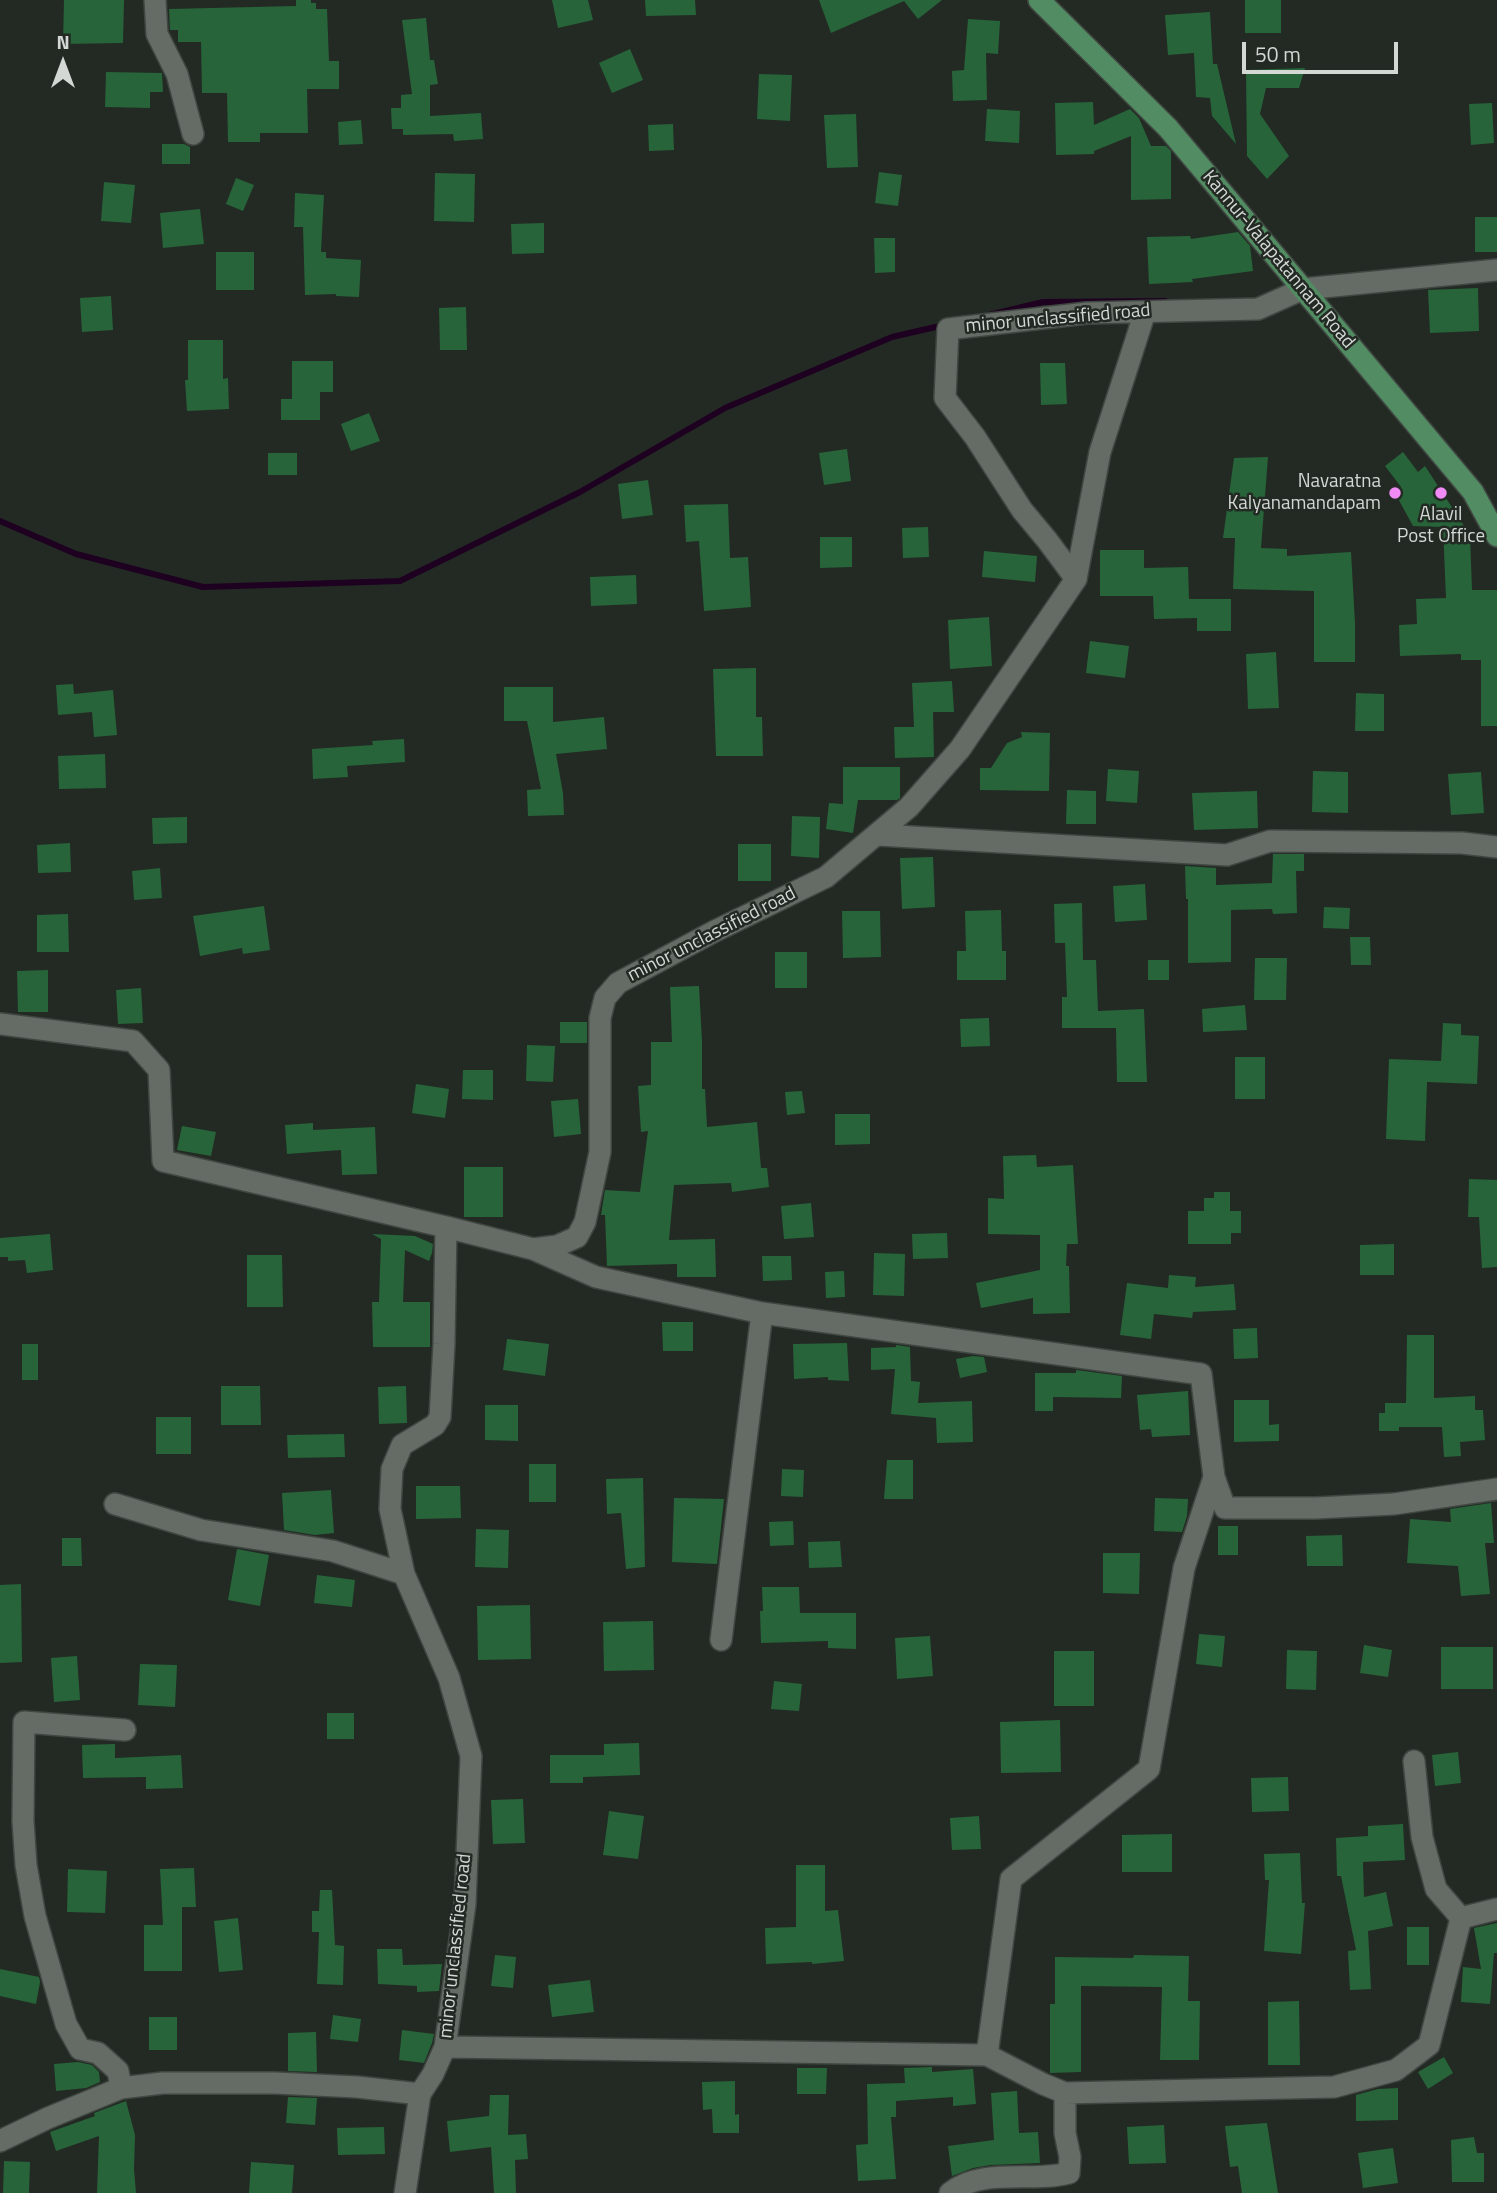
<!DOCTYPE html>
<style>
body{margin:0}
#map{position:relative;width:1497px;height:2193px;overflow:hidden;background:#232a24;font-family:"Titillium Web",sans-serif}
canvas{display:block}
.north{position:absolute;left:28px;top:28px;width:70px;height:70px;-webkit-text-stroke:5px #232a24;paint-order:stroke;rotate:0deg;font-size:19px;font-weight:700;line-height:28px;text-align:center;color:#d4d8d4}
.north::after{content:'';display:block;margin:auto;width:24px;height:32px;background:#d4d8d4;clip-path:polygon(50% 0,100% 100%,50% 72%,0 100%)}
.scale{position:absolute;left:1242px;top:42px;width:156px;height:32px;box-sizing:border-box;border:4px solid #d4d8d4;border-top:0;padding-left:9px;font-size:21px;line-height:24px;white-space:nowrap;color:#d4d8d4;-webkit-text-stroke:5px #232a24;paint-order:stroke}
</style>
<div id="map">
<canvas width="1497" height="2193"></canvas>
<div class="north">N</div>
<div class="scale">50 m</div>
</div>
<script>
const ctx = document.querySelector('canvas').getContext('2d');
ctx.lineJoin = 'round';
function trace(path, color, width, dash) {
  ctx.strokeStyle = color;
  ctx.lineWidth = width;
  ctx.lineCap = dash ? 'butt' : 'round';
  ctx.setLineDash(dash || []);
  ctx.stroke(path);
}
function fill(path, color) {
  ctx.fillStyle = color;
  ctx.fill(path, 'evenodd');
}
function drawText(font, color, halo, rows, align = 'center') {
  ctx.font = font + ' "Titillium Web",sans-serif';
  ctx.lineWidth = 5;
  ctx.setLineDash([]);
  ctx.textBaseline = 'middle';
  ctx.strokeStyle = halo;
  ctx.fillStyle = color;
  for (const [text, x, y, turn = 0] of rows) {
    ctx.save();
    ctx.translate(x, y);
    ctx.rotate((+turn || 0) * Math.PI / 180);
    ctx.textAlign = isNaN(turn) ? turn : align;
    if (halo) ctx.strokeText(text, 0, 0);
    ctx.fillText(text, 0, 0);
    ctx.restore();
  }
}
const stream = new Path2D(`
 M989,315L1043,302L1165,301
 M0,521L76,554L203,587L400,581L580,492L725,408L892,337L944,325`);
const building = new Path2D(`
 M64,0H124L123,43L63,44Z
 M296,0H311V3H316V9H327L329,61H339V89H307L308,133H260V142H228L227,93H202L201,42H178V30H170L169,9L296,6Z
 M552,0H588L593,20L558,28Z
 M645,0H695L696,15L646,16Z
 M819,0H942L918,19L904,1L831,33Z
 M1245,0H1281V33H1245Z
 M1210,12L1213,64H1217L1236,144L1212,116L1210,98L1196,97L1194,53L1168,55L1165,15Z
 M426,18L430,60H434L438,84L430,85V116L481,113L483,139L454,141L453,134L403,135V129H392L391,108H401V95L412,94L402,20Z
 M968,19L1000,21L998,54L986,53L987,100L953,101L952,71L964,70Z
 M630,49L643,80L612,93L599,63Z
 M1305,68L1299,88H1266L1260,114L1289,156L1267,179L1247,156L1246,70Z
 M106,72L162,73L163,92H150V108L105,107Z
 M759,74L792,75L790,121L757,119Z
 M1093,102L1094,125L1130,109L1139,118L1151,146H1166L1171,151V199L1131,200V136L1094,151V154L1056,155L1055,103Z
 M1492,103L1494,143L1471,145L1469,104Z
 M987,109L1020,111L1019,143L985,141Z
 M856,114L858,167L827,168L824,115Z
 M361,120L363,144L339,145L338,122Z
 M673,124L674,150L649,151L648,125Z
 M162,144H184L190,147V164H162Z
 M879,172L902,175L898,206L875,203Z
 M435,173L475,174L474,222L434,221Z
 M236,178L254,185L243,211L226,204Z
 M104,182L135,185L131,223L101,221Z
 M295,193L324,195L321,252H326V258L361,260L359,297L336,296V294L305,295L303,227H294Z
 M200,209L204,244L163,248L160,213Z
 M1475,217H1497V252H1475Z
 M544,223V253L512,254L511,224Z
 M1238,232L1250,246L1253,271L1192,279L1193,282L1149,284L1147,237L1190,236L1191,239Z
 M874,238H895V272L875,273Z
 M216,252H254V290H216Z
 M1478,288L1479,331L1430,333L1428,290Z
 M111,296L113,330L82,332L80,298Z
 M466,307L467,350H440L439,308Z
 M188,340H223V379L228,378L229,409L187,411L185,380H188Z
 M292,361H333V392H320V420H281V399H292Z
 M1040,363H1065L1067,404L1041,405Z
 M369,413L380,441L351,451L341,424Z
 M847,449L851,481L824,485L819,453Z
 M1403,452L1418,472L1425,466L1470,535L1472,590H1497V726H1481V660H1461V654L1400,656L1399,625L1417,624L1416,599L1446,598L1443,527L1413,526L1395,493L1401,487L1385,466Z
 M268,453H297V475H268Z
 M1268,457L1261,548L1287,549V556L1351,552L1355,623V662H1314V591L1233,589L1235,538H1223L1234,458Z
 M648,480L653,515L622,519L618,484Z
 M728,504L730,558L748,557L751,607L704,611L699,541L686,542L684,505Z
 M928,527L929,557L903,558L902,528Z
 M820,537H852V567L820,568Z
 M1100,550H1144V568L1188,567L1189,599H1231V631H1197V618L1154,619L1153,596H1100Z
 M984,551L1037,556L1035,582L982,577Z
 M636,575L637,604L591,606L590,577Z
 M989,617L992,666L950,669L948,620Z
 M1090,641L1129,646L1125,678L1086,673Z
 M1276,652L1279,708L1248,709L1246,654Z
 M756,668V717H762L763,756H716L713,669Z
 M952,681L954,712H933L934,757L895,758L894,727H914L912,683Z
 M73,684L74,694L113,690L117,735L94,737L92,712L58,715L56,685Z
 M504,687H553V722L604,717L607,749L556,754L563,793L564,815L528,816L527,790L541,789L527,721H504Z
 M1356,693L1384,694V731H1355Z
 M1021,732L1050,733L1049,791L980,790V768H991L1007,743L1022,737Z
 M404,739L405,762L347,766L348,777L313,779L312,749L373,745L372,741Z
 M105,754L106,788L59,789L58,756Z
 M843,767H900V798L897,800H858L853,833L826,829L829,803L843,804Z
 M1108,769L1139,771L1137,803L1106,801Z
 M1313,771L1348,772V813L1312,812Z
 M1481,772L1484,813L1451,815L1448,774Z
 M1067,790L1096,791V824H1066Z
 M1257,791L1258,828L1194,830L1192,793Z
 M792,816L820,817L819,858L791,856Z
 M187,817V843L153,844L152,818Z
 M70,843L71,872L38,873L37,845Z
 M738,844H771V881H738Z
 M1273,854H1304V871H1296L1297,913L1273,914L1272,909L1231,910V962L1188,963V899H1186L1185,866L1216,868V885L1272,883Z
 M933,857L935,907L902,909L900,858Z
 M160,868L162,898L134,900L132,871Z
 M1145,884L1147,920L1115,922L1113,886Z
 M1082,903L1083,960H1096L1098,1011L1144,1009L1147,1082H1117L1116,1028H1062V997H1067L1065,943H1055L1054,904Z
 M264,906L270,950L243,954L242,948L200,956L193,916Z
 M1324,907L1350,908L1349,929L1323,928Z
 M1001,910L1002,951H1006V980H957V951H966L965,911Z
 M842,911H880L881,957L843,958Z
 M68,914L69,952H37V915Z
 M1350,937H1370L1371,965H1351Z
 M775,952H807V988H775Z
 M1255,958H1287L1286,1000H1254Z
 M1148,960H1169V980H1148Z
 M48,970V1012H18L17,971Z
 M699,986L702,1041V1089H705L707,1127L757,1122L761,1168H767L769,1187L732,1192L731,1183L674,1185L669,1240L715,1239L716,1277H677V1264L607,1266L605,1215H601L605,1190L640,1192L648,1131L641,1132L638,1086L651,1085V1042H672L670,987Z
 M141,988L143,1023L118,1024L116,990Z
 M1245,1005L1247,1030L1203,1032L1202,1009Z
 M989,1018L990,1046L961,1047L960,1019Z
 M560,1022H587V1043H560Z
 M1443,1023L1461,1024V1035L1479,1036L1477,1084L1427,1082L1425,1141L1386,1139L1389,1059L1441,1061Z
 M527,1045L555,1046L553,1082L526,1081Z
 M1235,1057H1265V1099H1235Z
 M463,1070H493V1100L462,1099Z
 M416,1084L449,1089L445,1118L412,1113Z
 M802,1091L805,1113L787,1115L785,1092Z
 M578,1099L581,1134L554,1137L551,1101Z
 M835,1114H870V1144L835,1145Z
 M313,1123V1130L375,1127L377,1174L342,1175L341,1150L287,1154L285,1125Z
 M182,1126L216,1132L211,1156L177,1150Z
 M1036,1155L1037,1167L1073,1165L1078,1244H1067L1066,1266H1069L1070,1313L1033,1314V1298L981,1308L976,1283L1040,1270V1235L988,1234V1198L1004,1199L1003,1156Z
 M464,1167H503V1217H464Z
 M1469,1179L1497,1180V1267L1482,1268L1479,1217H1468Z
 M1214,1192H1230V1211H1241V1233H1231V1244H1188V1211H1204V1198H1214Z
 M811,1203L814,1237L784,1239L781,1206Z
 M947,1233L948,1258L913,1259L912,1234Z
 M50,1234L53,1270L27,1273L25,1260L8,1261V1257H0V1238Z
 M372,1234L415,1236L433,1244L432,1253L429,1261L405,1250L403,1302H430V1347H373L372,1302H379L381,1239Z
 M1394,1244V1275H1360V1245Z
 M874,1253L905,1254L904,1296L873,1295Z
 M247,1255H282L283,1307H247Z
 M762,1256H791L792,1280L763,1281Z
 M844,1271L845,1297L826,1298L825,1272Z
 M1169,1275L1196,1277L1195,1287L1234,1284L1236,1310L1193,1312L1192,1318L1154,1314L1151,1339L1120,1335L1127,1283L1168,1288Z
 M662,1322H693V1351H663Z
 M1257,1328L1258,1358L1234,1359L1233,1329Z
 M1407,1335H1434V1398L1475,1396V1410H1483L1485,1440L1460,1442L1461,1456L1444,1457L1442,1427H1399V1431H1379V1413H1385V1403H1406Z
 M507,1339L549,1344L545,1376L503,1370Z
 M847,1343L849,1381L828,1380V1377L794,1379L793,1344Z
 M22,1344H38V1380H22Z
 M896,1345L910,1347L911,1381L920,1382L918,1403L972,1401L973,1442L937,1443L936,1418L891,1414L895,1369L871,1370V1348L896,1347Z
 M973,1356L984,1357L987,1372L960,1378L956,1359Z
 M1076,1370L1122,1376L1121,1398L1053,1397V1411H1035V1373H1076Z
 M221,1386H260L261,1425H221Z
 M406,1386L407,1423L379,1424L378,1387Z
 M1188,1391L1190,1435L1152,1437L1151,1429L1140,1430L1137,1395Z
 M1234,1400H1269V1425L1279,1424V1441L1234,1442Z
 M485,1405H518V1441L485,1440Z
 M156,1417H191V1454H156Z
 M344,1434L345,1457L288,1458L287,1435Z
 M887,1460H913V1499H884Z
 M529,1464H556V1502H529Z
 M782,1469L804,1470L803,1497L781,1496Z
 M643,1478L645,1567L626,1569L621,1513L607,1514L606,1479Z
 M416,1486H460L461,1518L416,1519Z
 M331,1490L334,1533L315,1535L284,1530L282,1493Z
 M674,1498L724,1499L717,1564L672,1562Z
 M1155,1498L1188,1499L1187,1516L1182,1532L1154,1531Z
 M1491,1503L1494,1543H1485L1490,1594L1461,1596L1458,1566L1407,1563L1410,1519L1451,1522L1450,1509Z
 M793,1521L794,1545L770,1546L769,1522Z
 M1218,1526H1238V1555H1218Z
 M476,1529L509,1530L508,1568L475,1567Z
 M1342,1535L1343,1566H1307L1306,1536Z
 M62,1538H81L82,1566H62Z
 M840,1541L842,1567L809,1568L808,1542Z
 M237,1549L269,1555L260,1606L228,1600Z
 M1103,1553H1140L1139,1594L1103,1593Z
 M317,1575L355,1580L352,1607L314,1603Z
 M21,1584L22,1662L0,1663V1585Z
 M762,1587H799L800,1613H856V1649L828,1648V1641L761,1643L760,1611H763Z
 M530,1605L531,1659L478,1660L477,1606Z
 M653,1621L654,1670L604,1671L603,1622Z
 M1199,1634L1225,1636L1222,1667L1196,1664Z
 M930,1636L933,1676L897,1679L895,1638Z
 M1364,1645L1392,1650L1388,1677L1360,1673Z
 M1441,1647H1493V1689H1441Z
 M1287,1650L1317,1651L1316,1690L1286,1689Z
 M1054,1651H1094V1706H1054Z
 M77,1656L80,1700L54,1702L51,1658Z
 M140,1664L177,1665L175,1707L138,1705Z
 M774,1681L802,1684L799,1711L771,1709Z
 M327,1713H354V1739H327Z
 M1060,1720L1061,1772L1001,1773L1000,1722Z
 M639,1743L640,1775L583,1777V1783H550V1755H604V1744Z
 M115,1744V1758L181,1755L183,1788L146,1789V1777L83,1778L82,1745Z
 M1458,1752L1461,1783L1435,1786L1432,1755Z
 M1288,1777L1289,1811L1252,1812L1251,1778Z
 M523,1799L525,1843L493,1844L491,1800Z
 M609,1811L644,1816L638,1859L603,1855Z
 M979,1816L981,1849L952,1850L950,1818Z
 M1403,1824L1405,1860L1363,1862L1364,1897L1386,1892L1393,1926L1368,1931L1371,1989L1350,1990L1348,1951L1356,1950L1341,1876H1337L1336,1838L1368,1836V1826Z
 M1172,1834V1872H1122V1835Z
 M1300,1853L1302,1903H1305L1301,1954L1264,1951L1269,1880H1265L1264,1854Z
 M796,1865H825V1911L838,1910L844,1961L812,1964V1962L766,1964L765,1928L796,1927Z
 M194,1868L196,1907H182V1971H144V1925H163L160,1869Z
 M68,1869L107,1871L105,1913L67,1912Z
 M320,1890H332L335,1945L344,1946L343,1985L317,1984L319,1932H312V1911H319Z
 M238,1918L243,1970L219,1972L214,1921Z
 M1497,1923V1953H1494L1490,2004L1461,2002L1463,1967L1481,1969L1474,1928Z
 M1407,1927H1429V1965H1407Z
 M377,1949H402L403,1965L442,1964L439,1991L417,1992V1986L378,1984Z
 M495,1955L516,1957L513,1988L491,1986Z
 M1134,1955L1189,1956L1188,2001H1200L1199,2060H1160L1162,1987L1081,1986V2072L1050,2073V2004H1055V1957L1133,1958Z
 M0,1969L39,1977L40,1982L36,2004L0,1996Z
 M590,1980L594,2012L552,2017L548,1985Z
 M1299,2001L1300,2065H1268V2002Z
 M333,2015L361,2019L358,2042L330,2039Z
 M149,2017H177V2050H149Z
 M402,2030L434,2034L432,2043L424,2063L399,2060Z
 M316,2032L317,2072L288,2071V2033Z
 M1444,2057L1453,2073L1428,2089L1418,2072Z
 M78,2062L92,2065L99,2072L100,2082L86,2088L56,2091L54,2064Z
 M932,2067V2072L973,2069L976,2104L953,2106V2097L896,2101V2117H891L896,2179L858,2181L856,2145L868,2144L867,2084L905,2083L904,2068Z
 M797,2068H827L826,2094H797Z
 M735,2081V2115L739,2114V2133H713L712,2109L703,2110L702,2082Z
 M1398,2088V2120L1356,2121V2095L1378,2089Z
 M1017,2091L1019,2133L1038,2132L1040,2163L990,2165L973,2168L952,2176L948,2146L994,2140L991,2093Z
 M490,2095H509L508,2135L526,2134L528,2159L515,2160L516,2193H494L491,2147L450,2152L447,2121L489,2116Z
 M288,2097L317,2098L315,2125L286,2123Z
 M126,2101L135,2135L134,2169L136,2193H97L99,2136L56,2151L50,2132L95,2116L94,2113Z
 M1267,2123L1278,2193H1242L1238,2166L1230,2167L1225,2126Z
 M1164,2125L1166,2163L1129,2164L1127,2127Z
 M384,2127L385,2154L338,2155L337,2128Z
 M1474,2137L1477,2153H1484V2182H1452L1451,2140Z
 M1393,2148L1398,2183L1363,2188L1358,2153Z
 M4,2161L30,2162L29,2193H3Z
 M251,2162L294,2165L292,2193H249Z`);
const minor = new Path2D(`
 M155,0L157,34L177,74L193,134
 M1076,579L1100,452L1145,312
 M878,835L1227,855L1270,841L1462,843L1497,847
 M0,1024L133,1041L159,1070L163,1161L446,1227
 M535,1250L596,1277L762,1313L1201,1374L1214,1477L1225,1508H1316L1394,1504L1497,1489
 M115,1504L201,1530L333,1551L404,1574
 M721,1640L762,1313
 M1414,1761L1422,1837L1436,1889L1461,1918
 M1461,1918L1497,1909
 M445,2047L987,2055L1043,2084L1065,2093L1334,2087L1396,2070L1429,2045L1461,1918
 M987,2055L1011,1879L1149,1769L1184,1568L1214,1477
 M121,2088L118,2071L98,2053L80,2049L66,2024L35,1916L26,1865L23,1821L24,1722L125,1730
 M0,2141L48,2118L121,2088L163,2083H275L357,2087L420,2094L433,2074L445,2047L465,1904L471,1756L449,1678L404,1574L390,1509L392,1469L402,1445L435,1425L440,1417L444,1344L446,1227L533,1249L557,1246L577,1237L585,1222L600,1152V1018L605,998L618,983L715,931L826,877L909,807L960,749L1076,579L1047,540L1022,510L975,437L945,398L948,329L1087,313L1258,309L1303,289L1497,270
 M405,2193L420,2094
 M950,2193C982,2167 1032,2183 1069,2173L1070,2157L1065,2133V2093`);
const major = new Path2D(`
 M1039,0L1168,128L1473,492L1497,536`);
const markers = [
 [1395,493,7,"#f08bf5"],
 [1441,493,7,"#f08bf5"]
];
const streetNames = [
 ["Kannur-Valapatannam Road",1278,260,50],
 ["minor unclassified road",1058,319,-5],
 ["minor unclassified road",712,935,-27],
 ["minor unclassified road",456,1946,-84]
];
const poiNames = [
 ["Navaratna",1381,482],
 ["Kalyanamandapam",1381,504],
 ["Alavil",1441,515,"center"],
 ["Post Office",1441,537,"center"]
];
trace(stream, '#1e0120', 6);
fill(building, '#276439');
trace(minor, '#404641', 24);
trace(major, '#404641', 24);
trace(minor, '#646c65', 21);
trace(major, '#528c62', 21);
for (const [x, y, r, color] of markers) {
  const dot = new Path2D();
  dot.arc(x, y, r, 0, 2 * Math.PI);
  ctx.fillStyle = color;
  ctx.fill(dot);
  trace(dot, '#232a24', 2.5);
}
drawText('19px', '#d4d8d4', '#232a24', streetNames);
drawText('19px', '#d4d8d4', '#232a24', poiNames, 'right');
</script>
